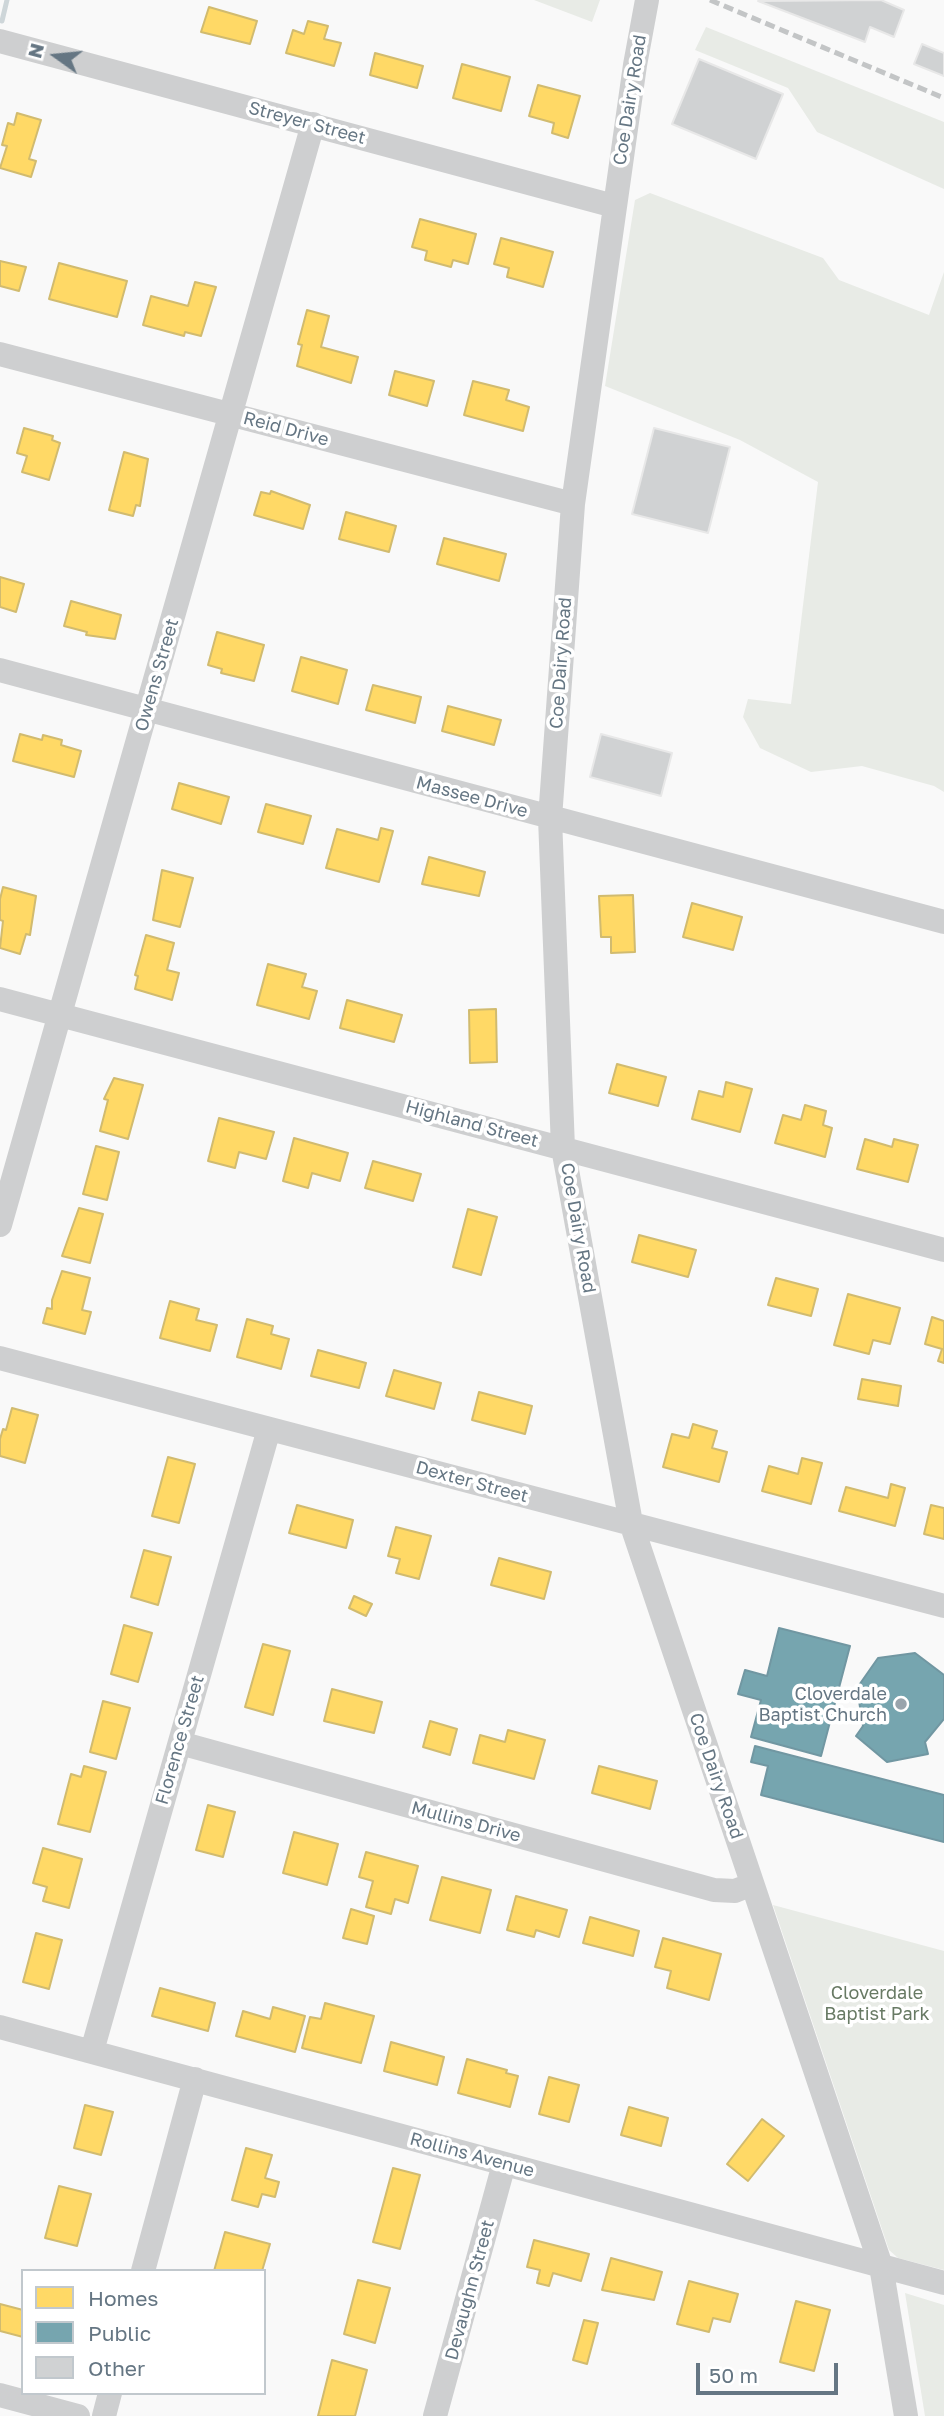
<!DOCTYPE html>
<style>
body{margin:0}
#map{position:relative;width:944px;height:2416px;overflow:hidden;background:#f9f9f9;font-family:"Golos Text",sans-serif}
canvas{display:block}
.legend{position:absolute;left:21px;top:2269px;width:245px;height:126px;box-sizing:border-box;background:#fff;border:2px solid #c1c8cd;margin:0;padding:9px 12px;list-style:none;font-size:21px;color:#657683}
.legend li{display:flex;align-items:center;gap:14px;height:35px}
.legend b{width:35px;border:2px solid #c1c8cd}
.north{position:absolute;left:21px;top:21px;width:70px;height:70px;-webkit-text-stroke:5px #fff;paint-order:stroke;rotate:285deg;font-size:19px;font-weight:700;line-height:28px;text-align:center;color:#657683}
.north::after{content:'';display:block;margin:auto;width:24px;height:32px;background:#657683;clip-path:polygon(50% 0,100% 100%,50% 72%,0 100%)}
.scale{position:absolute;left:696px;top:2363px;width:142px;height:32px;box-sizing:border-box;border:4px solid #657683;border-top:0;padding-left:9px;font-size:21px;line-height:24px;white-space:nowrap;color:#657683;-webkit-text-stroke:5px #fff;paint-order:stroke}
</style>
<div id="map">
<canvas width="944" height="2416"></canvas>
<ul class="legend">
<li><b style="height:19px;background:#ffd966"></b>Homes</li>
<li><b style="height:19px;background:#76a5af"></b>Public</li>
<li><b style="height:19px;background:#d0d2d3"></b>Other</li>
</ul>
<div class="north">N</div>
<div class="scale">50 m</div>
</div>
<script>
const ctx = document.querySelector('canvas').getContext('2d');
ctx.lineJoin = 'round';
function fill(path, color) {
  ctx.fillStyle = color;
  ctx.fill(path, 'evenodd');
}
function trace(path, color, width, dash) {
  ctx.strokeStyle = color;
  ctx.lineWidth = width;
  ctx.lineCap = dash ? 'butt' : 'round';
  ctx.setLineDash(dash || []);
  ctx.stroke(path);
}
function drawText(font, color, halo, rows, align = 'center') {
  ctx.font = font + ' "Golos Text",sans-serif';
  ctx.lineWidth = 7;
  ctx.setLineDash([]);
  ctx.textBaseline = 'middle';
  ctx.strokeStyle = halo;
  ctx.fillStyle = color;
  for (const [text, x, y, turn = 0] of rows) {
    ctx.save();
    ctx.translate(x, y);
    ctx.rotate((+turn || 0) * Math.PI / 180);
    ctx.textAlign = isNaN(turn) ? turn : align;
    if (halo) ctx.strokeText(text, 0, 0);
    ctx.fillText(text, 0, 0);
    ctx.restore();
  }
}
const green = new Path2D(`
 M534,0H600L592,22Z
 M706,27L944,122V189L817,132L788,88L695,50Z
 M650,193L823,258L839,280L929,315L944,272V792L934,786L862,766L811,772L760,748L743,717L748,699L791,704L818,482L740,440L605,386L635,200Z
 M773,1905L944,1951V2270L898,2258L889,2250Z
 M905,2293L944,2305V2416H925Z`);
const homes = new Path2D(`
 M209,7L257,21L250,44L201,32Z
 M308,21L328,26L324,39L341,43L334,66L286,53L293,30L304,34Z
 M375,53L423,66L417,88L370,75Z
 M462,64L510,77L501,111L453,98Z
 M538,85L580,96L568,138L552,133L554,123L529,116Z
 M17,113L41,120L29,159L36,161L31,177L0,168L7,146L2,145L8,123L14,125Z
 M420,219L476,234L468,264L453,260L451,267L425,260L427,251L412,247Z
 M501,238L553,252L543,287L507,277L509,268L494,264Z
 M0,261L26,267L19,291L0,286Z
 M59,263L127,281L117,317L49,299Z
 M195,282L216,287L201,336L185,332L184,336L143,325L151,296L188,306Z
 M307,310L329,316L321,347L358,357L351,383L297,366L302,345L298,344Z
 M395,371L434,381L427,406L389,395Z
 M473,381L509,390L506,400L529,407L523,431L464,415Z
 M24,428L53,436L52,440L60,443L49,480L22,472L27,456L17,453Z
 M124,452L148,459L140,506L136,505L133,516L109,510Z
 M271,491L310,505L303,529L254,515L261,492L270,494Z
 M346,512L396,526L389,552L339,539Z
 M444,538L506,554L499,581L437,564Z
 M0,577L24,584L16,612L0,607Z
 M71,601L121,615L115,639L86,635L87,632L64,626Z
 M217,632L264,645L254,681L221,673L222,669L208,665Z
 M301,657L347,670L338,704L292,691Z
 M373,685L421,697L415,723L366,710Z
 M448,706L501,720L494,745L442,731Z
 M20,734L42,740L43,735L62,740L61,745L81,751L74,777L13,761Z
 M179,783L229,797L221,824L172,809Z
 M266,804L311,816L303,844L258,832Z
 M381,828L393,831L379,882L326,868L337,829L378,840Z
 M429,857L485,872L479,896L422,884Z
 M162,870L193,878L180,927L153,920Z
 M3,887L36,896L30,935L26,934L20,954L0,948L3,921L0,920V899Z
 M633,895L635,952L611,953V937H601L599,896Z
 M692,903L742,917L733,950L683,937Z
 M146,935L174,943L167,970L179,973L172,1000L135,989L138,976L135,975Z
 M268,964L306,974L302,987L317,991L309,1019L257,1005Z
 M347,1000L402,1015L394,1042L340,1028Z
 M496,1009L497,1062L470,1063L469,1010Z
 M617,1064L666,1077L658,1106L609,1093Z
 M114,1078L143,1085L128,1139L100,1131L108,1100L104,1099Z
 M726,1082L752,1089L740,1132L692,1119L699,1091L723,1097Z
 M805,1105L826,1111L823,1125L832,1128L825,1157L775,1143L783,1115L801,1120Z
 M219,1118L274,1132L266,1159L239,1152L235,1168L208,1161Z
 M294,1138L348,1153L340,1181L312,1173L308,1188L283,1181Z
 M865,1139L892,1147L894,1139L918,1145L908,1182L857,1169Z
 M96,1146L119,1152L107,1200L83,1194Z
 M373,1161L421,1174L413,1201L365,1188Z
 M79,1208L103,1214L90,1263L62,1256Z
 M468,1209L497,1217L481,1275L453,1267Z
 M639,1235L696,1250L688,1277L632,1262Z
 M62,1271L90,1278L82,1310L91,1312L85,1334L43,1323L47,1308L52,1309V1300Z
 M776,1278L818,1289L811,1316L768,1305Z
 M848,1294L900,1308L890,1344L873,1340L869,1354L834,1345Z
 M170,1301L199,1309L196,1320L217,1325L210,1351L160,1338Z
 M932,1317L944,1321V1363L938,1361L942,1349L925,1344Z
 M247,1319L273,1326L271,1334L289,1339L281,1369L237,1357Z
 M318,1350L366,1363L359,1388L311,1376Z
 M394,1370L441,1383L434,1409L386,1396Z
 M862,1379L901,1386L898,1406L858,1399Z
 M479,1392L532,1406L525,1434L472,1420Z
 M12,1408L38,1415L25,1463L0,1456V1439L3,1429L6,1430Z
 M693,1424L717,1431L712,1448L727,1452L719,1482L663,1467L672,1434L689,1438Z
 M168,1457L195,1464L179,1523L152,1516Z
 M802,1458L822,1463L811,1504L762,1491L769,1466L798,1474Z
 M891,1484L905,1488L895,1526L839,1511L846,1487L888,1498Z
 M297,1505L353,1520L346,1548L289,1533Z
 M931,1505L944,1508V1539L924,1534Z
 M396,1527L431,1536L419,1579L396,1573L400,1559L388,1556Z
 M144,1550L171,1557L158,1605L131,1597Z
 M499,1558L551,1572L544,1599L491,1585Z
 M354,1596L372,1604L366,1616L349,1608Z
 M124,1625L152,1633L138,1682L111,1674Z
 M263,1644L290,1651L273,1715L245,1707Z
 M332,1689L382,1702L374,1733L324,1721Z
 M103,1701L130,1708L116,1759L90,1752Z
 M430,1721L457,1729L450,1755L423,1747Z
 M508,1730L545,1740L534,1779L473,1763L480,1735L505,1742Z
 M84,1766L106,1772L90,1832L58,1824L71,1774L81,1777Z
 M599,1766L657,1781L650,1809L592,1793Z
 M208,1805L235,1812L223,1857L196,1850Z
 M294,1832L338,1844L327,1885L283,1873Z
 M43,1848L82,1859L69,1908L43,1901L47,1887L33,1883Z
 M366,1852L418,1866L408,1903L395,1899L391,1914L366,1907L373,1881L359,1877Z
 M442,1877L491,1890L480,1933L430,1920Z
 M516,1896L567,1910L559,1937L536,1930L534,1937L507,1930Z
 M351,1909L374,1916L367,1944L343,1938Z
 M590,1917L639,1931L633,1956L583,1943Z
 M36,1933L62,1940L49,1989L23,1982Z
 M663,1938L721,1954L709,2000L667,1988L671,1971L655,1967Z
 M160,1988L215,2003L208,2031L152,2016Z
 M325,2003L374,2016L361,2063L302,2048L310,2017L321,2019Z
 M273,2007L305,2016L295,2052L236,2036L243,2011L270,2019Z
 M391,2042L444,2057L437,2085L384,2071Z
 M467,2059L507,2070L506,2073L518,2076L510,2107L458,2093Z
 M549,2077L579,2085L569,2122L539,2114Z
 M85,2105L113,2112L101,2155L74,2148Z
 M629,2107L668,2118L661,2146L621,2135Z
 M762,2119L784,2136L748,2181L727,2164Z
 M246,2148L272,2155L265,2178L279,2182L275,2197L262,2194L258,2207L232,2200Z
 M393,2168L420,2175L400,2249L373,2242Z
 M59,2186L91,2194L77,2246L45,2238Z
 M225,2232L270,2244L262,2271H214Z
 M534,2240L589,2254L581,2281L553,2273L549,2286L537,2283L540,2270L527,2267Z
 M611,2258L662,2272L654,2300L602,2290Z
 M358,2280L390,2288L375,2343L344,2334Z
 M689,2281L738,2294L730,2322L713,2318L709,2332L677,2324Z
 M796,2301L830,2310L814,2371L780,2362Z
 M0,2304L23,2310V2337L0,2331Z
 M584,2320L598,2323L587,2364L573,2360Z
 M332,2360L367,2370L355,2416H318Z`);
const public = new Path2D(`
 M779,1628L850,1646L821,1756L751,1737L761,1700L738,1694L745,1670L767,1676Z
 M915,1653L944,1675V1719L925,1742L928,1754L887,1762L856,1736L863,1726L857,1688L878,1658Z
 M755,1746L944,1795V1842L761,1795L768,1766L751,1762Z`);
const stream = new Path2D(`
 M2,21L7,0`);
const building = new Path2D(`
 M881,0L904,10L894,37L870,27L865,42L758,1Z
 M922,44L944,53V76L914,64Z
 M699,59L783,94L756,159L672,124Z
 M654,428L730,447L708,533L632,514Z
 M601,734L672,753L661,796L590,777Z`);
const minor = new Path2D(`
 M647,0L635,65L573,504L550,818L563,1148L631,1523L881,2266L906,2416
 M0,41L614,206
 M0,354L573,504
 M0,670L944,922
 M0,999L944,1250
 M0,1225L313,124
 M0,1358L944,1606
 M180,1743L714,1890L735,1891L752,1884
 M0,2027L944,2283
 M92,2051L269,1429
 M143,2271L195,2079
 M0,2395L78,2416
 M104,2416L110,2393
 M435,2416L504,2164`);
const rail = new Path2D(`
 M710,0L944,98`);
const markers = [
 [901,1704,7,"#99a4ac"]
];
const streetNames = [
 ["Coe Dairy Road",630,100,-81],
 ["Streyer Street",307,123,15],
 ["Reid Drive",286,429,15],
 ["Coe Dairy Road",561,663,-86],
 ["Owens Street",157,675,-74],
 ["Massee Drive",472,797,15],
 ["Highland Street",472,1124,15],
 ["Coe Dairy Road",578,1228,80],
 ["Dexter Street",472,1482,15],
 ["Florence Street",180,1740,-74],
 ["Coe Dairy Road",716,1776,71],
 ["Mullins Drive",466,1822,15],
 ["Rollins Avenue",472,2155,15],
 ["Devaughn Street",470,2290,-75]
];
const poiNames = [
 ["Cloverdale",887,1694],
 ["Baptist Church",887,1715]
];
const parkNames = [
 ["Cloverdale",877,1993],
 ["Baptist Park",877,2014]
];
fill(green, '#e8ebe6');
fill(homes, '#ffd966');
trace(homes, '#d1bb6f', 2);
fill(public, '#76a5af');
trace(public, '#7197a2', 2);
trace(stream, '#ced6d9', 5);
fill(building, '#d0d2d3');
trace(building, '#e8e8e8', 2);
trace(minor, '#cecfd0', 24);
trace(rail, '#c3c5c6', 5, [10, 5]);
for (const [x, y, r, color] of markers) {
  const dot = new Path2D();
  dot.arc(x, y, r, 0, 2 * Math.PI);
  ctx.fillStyle = color;
  ctx.fill(dot);
  trace(dot, '#fff', 2.5);
}
drawText('18px', '#657683', '#fff', streetNames);
drawText('18px', '#657683', '#fff', poiNames, 'right');
drawText('18px', '#687a64', '#fff', parkNames);
</script>
